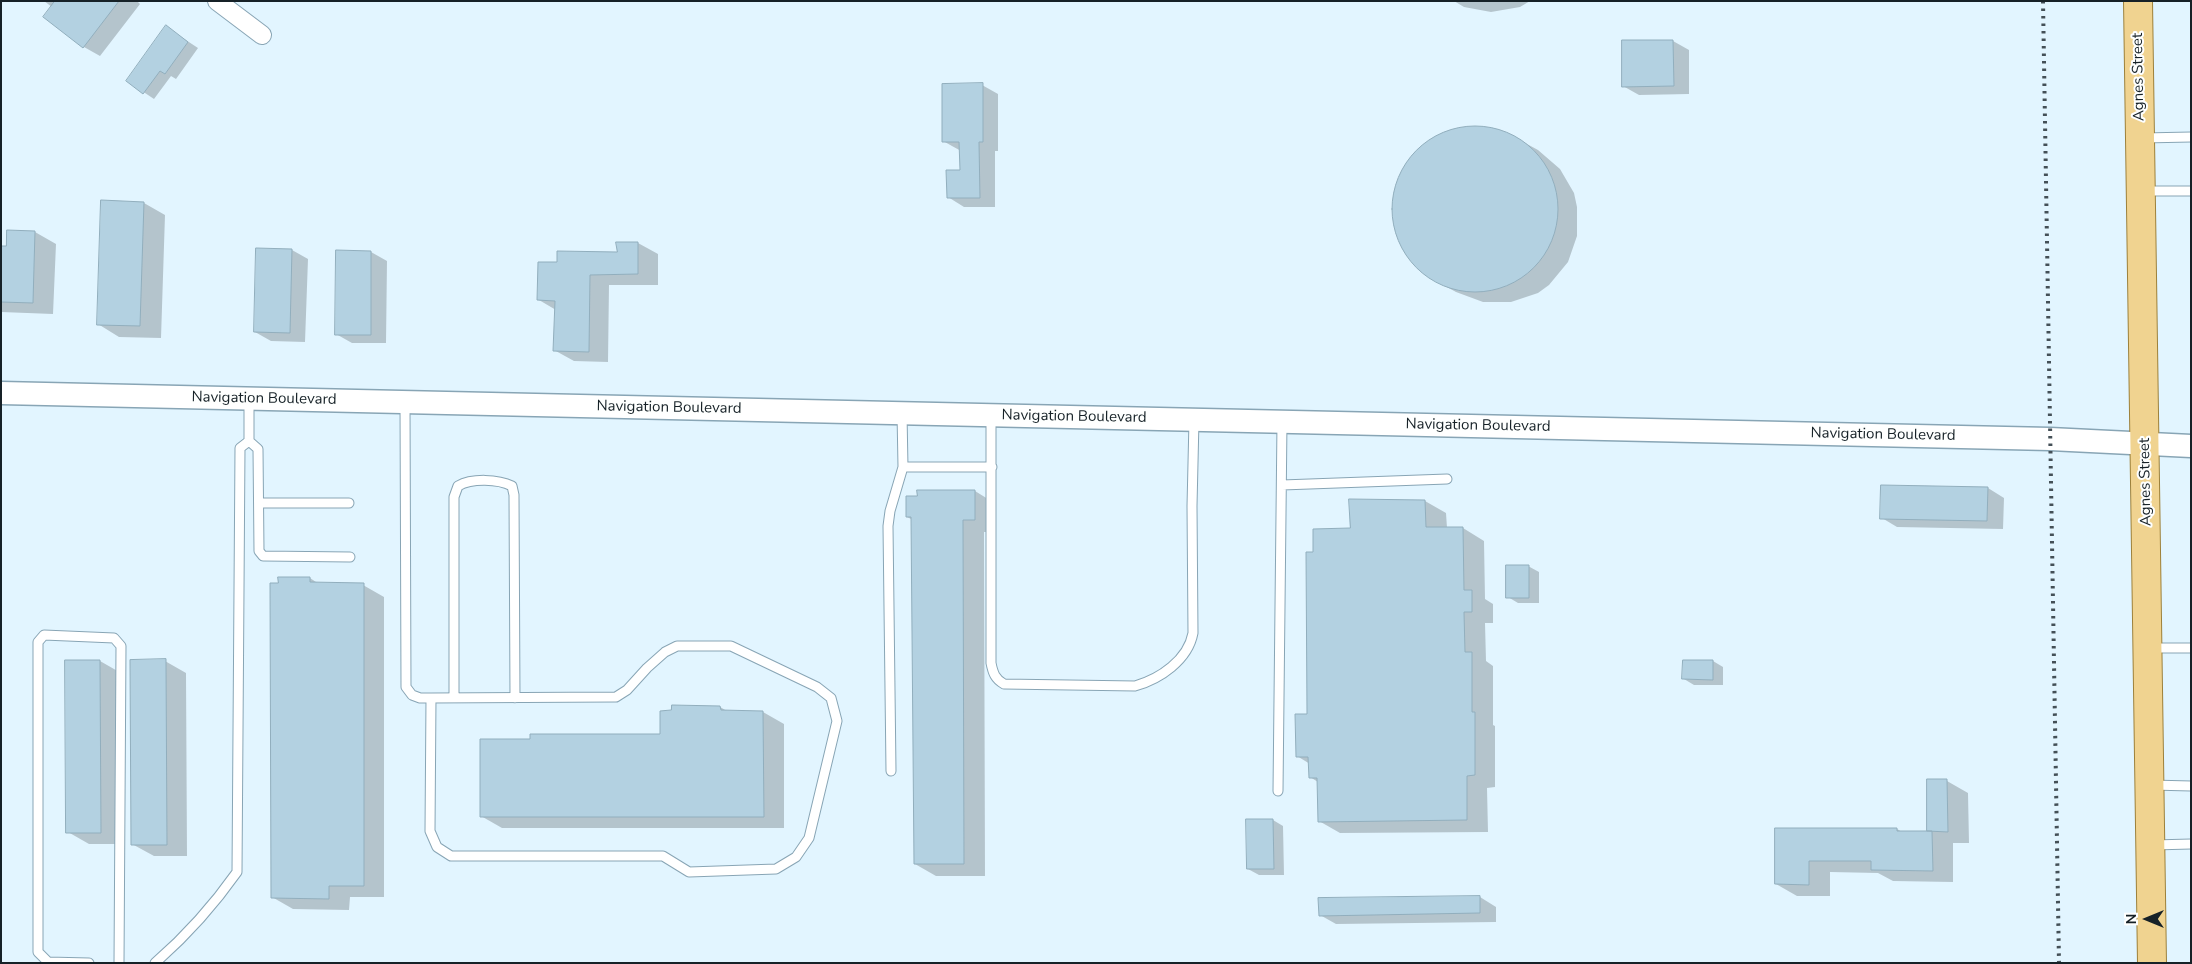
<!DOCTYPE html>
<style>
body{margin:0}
#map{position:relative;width:2192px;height:964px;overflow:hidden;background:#e2f5ff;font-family:"Nunito Sans",sans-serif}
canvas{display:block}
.frame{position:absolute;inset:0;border:2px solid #162127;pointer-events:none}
.north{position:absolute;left:2122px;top:894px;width:50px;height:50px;-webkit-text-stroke:4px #fefffe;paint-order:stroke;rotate:270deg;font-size:14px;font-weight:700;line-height:20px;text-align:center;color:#162127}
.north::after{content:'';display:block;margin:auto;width:18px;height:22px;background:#162127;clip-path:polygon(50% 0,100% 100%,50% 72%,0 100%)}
</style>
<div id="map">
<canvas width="2192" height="964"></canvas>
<div class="frame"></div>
<div class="north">N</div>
</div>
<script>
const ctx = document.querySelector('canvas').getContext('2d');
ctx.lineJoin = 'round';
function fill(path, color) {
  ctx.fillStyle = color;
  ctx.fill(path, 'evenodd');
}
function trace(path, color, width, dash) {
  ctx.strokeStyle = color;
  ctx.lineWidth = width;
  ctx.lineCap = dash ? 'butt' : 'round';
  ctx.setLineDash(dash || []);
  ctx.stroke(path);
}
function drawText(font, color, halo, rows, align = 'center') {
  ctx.font = font + ' "Nunito Sans",sans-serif';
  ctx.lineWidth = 4;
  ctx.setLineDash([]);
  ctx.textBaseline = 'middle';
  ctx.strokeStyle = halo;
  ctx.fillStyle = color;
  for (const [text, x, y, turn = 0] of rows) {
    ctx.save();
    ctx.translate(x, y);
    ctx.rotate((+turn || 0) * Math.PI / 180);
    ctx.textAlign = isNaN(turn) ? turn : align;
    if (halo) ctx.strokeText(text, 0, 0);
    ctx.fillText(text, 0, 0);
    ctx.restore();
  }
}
const shadow = new Path2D(`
 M44,1H137L140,4L100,56L84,47L45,17L52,7Z
 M1454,1H1530L1520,7L1491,12L1464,7Z
 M166,27L198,48L176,79L171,76L154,99L127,81Z
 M1673,41L1689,50V94L1639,95L1623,86V42Z
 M982,85L998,94V151H995V207H964L948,197L961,171V151L943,141Z
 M1462,128H1489L1516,138L1538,150L1560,169L1574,193L1577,207V236L1568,262L1549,285L1538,293L1511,302H1483L1456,292L1434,280L1413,261L1398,236L1394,209L1395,194L1406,166L1423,146L1435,138Z
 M144,203L165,215L161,338L119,337L98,324Z
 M35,232L56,244L53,314L1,312V248H7Z
 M638,243L658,254V285H609L608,362L574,361L554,350L556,310L539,300Z
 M292,250L308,259L305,342L271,341L255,332Z
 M337,251L371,252L387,261L386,343H352L336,334Z
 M1883,487L1988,488L2004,498L2003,529L1897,527L1882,518Z
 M975,491L996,504L995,532H984L985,876H936L915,864L913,520L907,517Z
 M1425,501L1446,513L1447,528H1463L1484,541L1485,599L1493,604V623H1485L1486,661L1493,666V725L1495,726V787L1487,788L1488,832L1340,833L1319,821L1318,782L1310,777V764L1297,756L1308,715L1314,553L1351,530Z
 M1528,566L1539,572V603H1518L1508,597Z
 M310,578L319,584L363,585L384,597V897H350L349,910L293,909L272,897L279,584Z
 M100,661L121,673L122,844H89L68,832Z
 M165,661L186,673L187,856H154L132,844Z
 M1713,661L1723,667V685H1694L1684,679Z
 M720,707L727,711L763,712L784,724V828H502L481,816L531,740L661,735L672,712Z
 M1947,781L1968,793L1969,843H1953V882L1893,881L1878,873L1830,872V896H1797L1776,884L1777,829H1897L1904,833H1932L1929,831Z
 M1273,820L1283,826L1284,875H1259L1248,869Z
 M1480,897L1496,907V922L1336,924L1320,915V899Z`);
const building = new Path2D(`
 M55,1H119L83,48L43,17Z
 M166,25L188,42L165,74L160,71L143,94L126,81Z
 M1622,40H1673L1674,86L1622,87Z
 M983,83V142H979L980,198H947L946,170H960L959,142H942V84Z
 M1392 209a83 83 0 1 1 166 0a83 83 0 1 1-166 0Z
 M101,200L144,202L140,326L97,325Z
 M7,230L35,231L33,303L1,302V246H6Z
 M616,242H638V274L590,275L589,352L553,351L555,301L537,300L538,262H557V251L617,252Z
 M256,248L292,249L290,333L254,332Z
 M336,250L371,251V335H335Z
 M1881,485L1988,487L1987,521L1880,519Z
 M917,490H975V520H963L964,864H914L911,517H906V496H917Z
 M1349,499L1425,500L1426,527H1463L1464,590H1472V612H1464L1465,652H1472V712H1475V775L1467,776V820L1318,822L1317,778H1309L1308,757H1296L1295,714H1307L1306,552H1313V529L1350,528Z
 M1506,565H1529V598H1506Z
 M278,577H310V582L364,583V886H329V899L271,898L270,583H278Z
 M166,659L167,845H131L130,660Z
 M65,660H100L101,833H66Z
 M1683,660H1713V680L1682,679Z
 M672,705L720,706L721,710L763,711L764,817H480V739H530V734H660V711L671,710Z
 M1927,779H1947L1948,832L1927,831Z
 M1246,819H1273L1274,869H1247Z
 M1775,828H1897V831H1932L1933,871L1871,870V861H1809V885L1775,884Z
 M1480,896V913L1319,916L1318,898Z`);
const service = new Path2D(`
 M2143,138L2191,137
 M2144,191H2191
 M405,403L406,687L412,695L420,698H431L616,697L627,690L647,668L665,652L677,646H731L817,687L831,698L837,721L809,838L796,857L776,869L689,872L663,856H451L437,847L430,831L431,698
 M991,415V663C993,673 995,679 1004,684L1135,686C1160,679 1188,660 1193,633L1192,506L1194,420
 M249,441L258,449L259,551L263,556L350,557
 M903,467H992
 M1282,485L1447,479
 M259,503H349
 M2151,648H2191
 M454,698V497L458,486C472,478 498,479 512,486L514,495L515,698
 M891,771L888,526L890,511L903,467L902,413
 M2151,785L2191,786
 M1278,791L1282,422
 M2153,845L2191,844
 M89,963L48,962L38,952V642L44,635L114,638L121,646L119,963
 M155,963C186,936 213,906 237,872L240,448L249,441V399`);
const minor = new Path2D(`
 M217,1L262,35`);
const tertiary = new Path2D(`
 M1,393L2050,439L2191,446`);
const primary = new Path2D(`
 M2138,1L2152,963`);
const rail = new Path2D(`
 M2043,1L2059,963`);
const streetNames = [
 ["Agnes Street",2139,77,-91],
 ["Navigation Boulevard",264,399,1],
 ["Navigation Boulevard",669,408,1],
 ["Navigation Boulevard",1074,417,1],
 ["Navigation Boulevard",1478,426,1],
 ["Navigation Boulevard",1883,435,1],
 ["Agnes Street",2146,482,-91]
];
fill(shadow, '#0003');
fill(building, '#b3d1e1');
trace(building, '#91aebd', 1);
trace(service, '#88a5b5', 11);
trace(minor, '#88a5b5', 20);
trace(tertiary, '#88a5b5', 25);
trace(primary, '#9d813b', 30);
trace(service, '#fff', 9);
trace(minor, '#fff', 18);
trace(tertiary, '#fff', 22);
trace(primary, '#f0d390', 28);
trace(rail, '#445057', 4, [2.5, 5]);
drawText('15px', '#162127', '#fefffe', streetNames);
</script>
